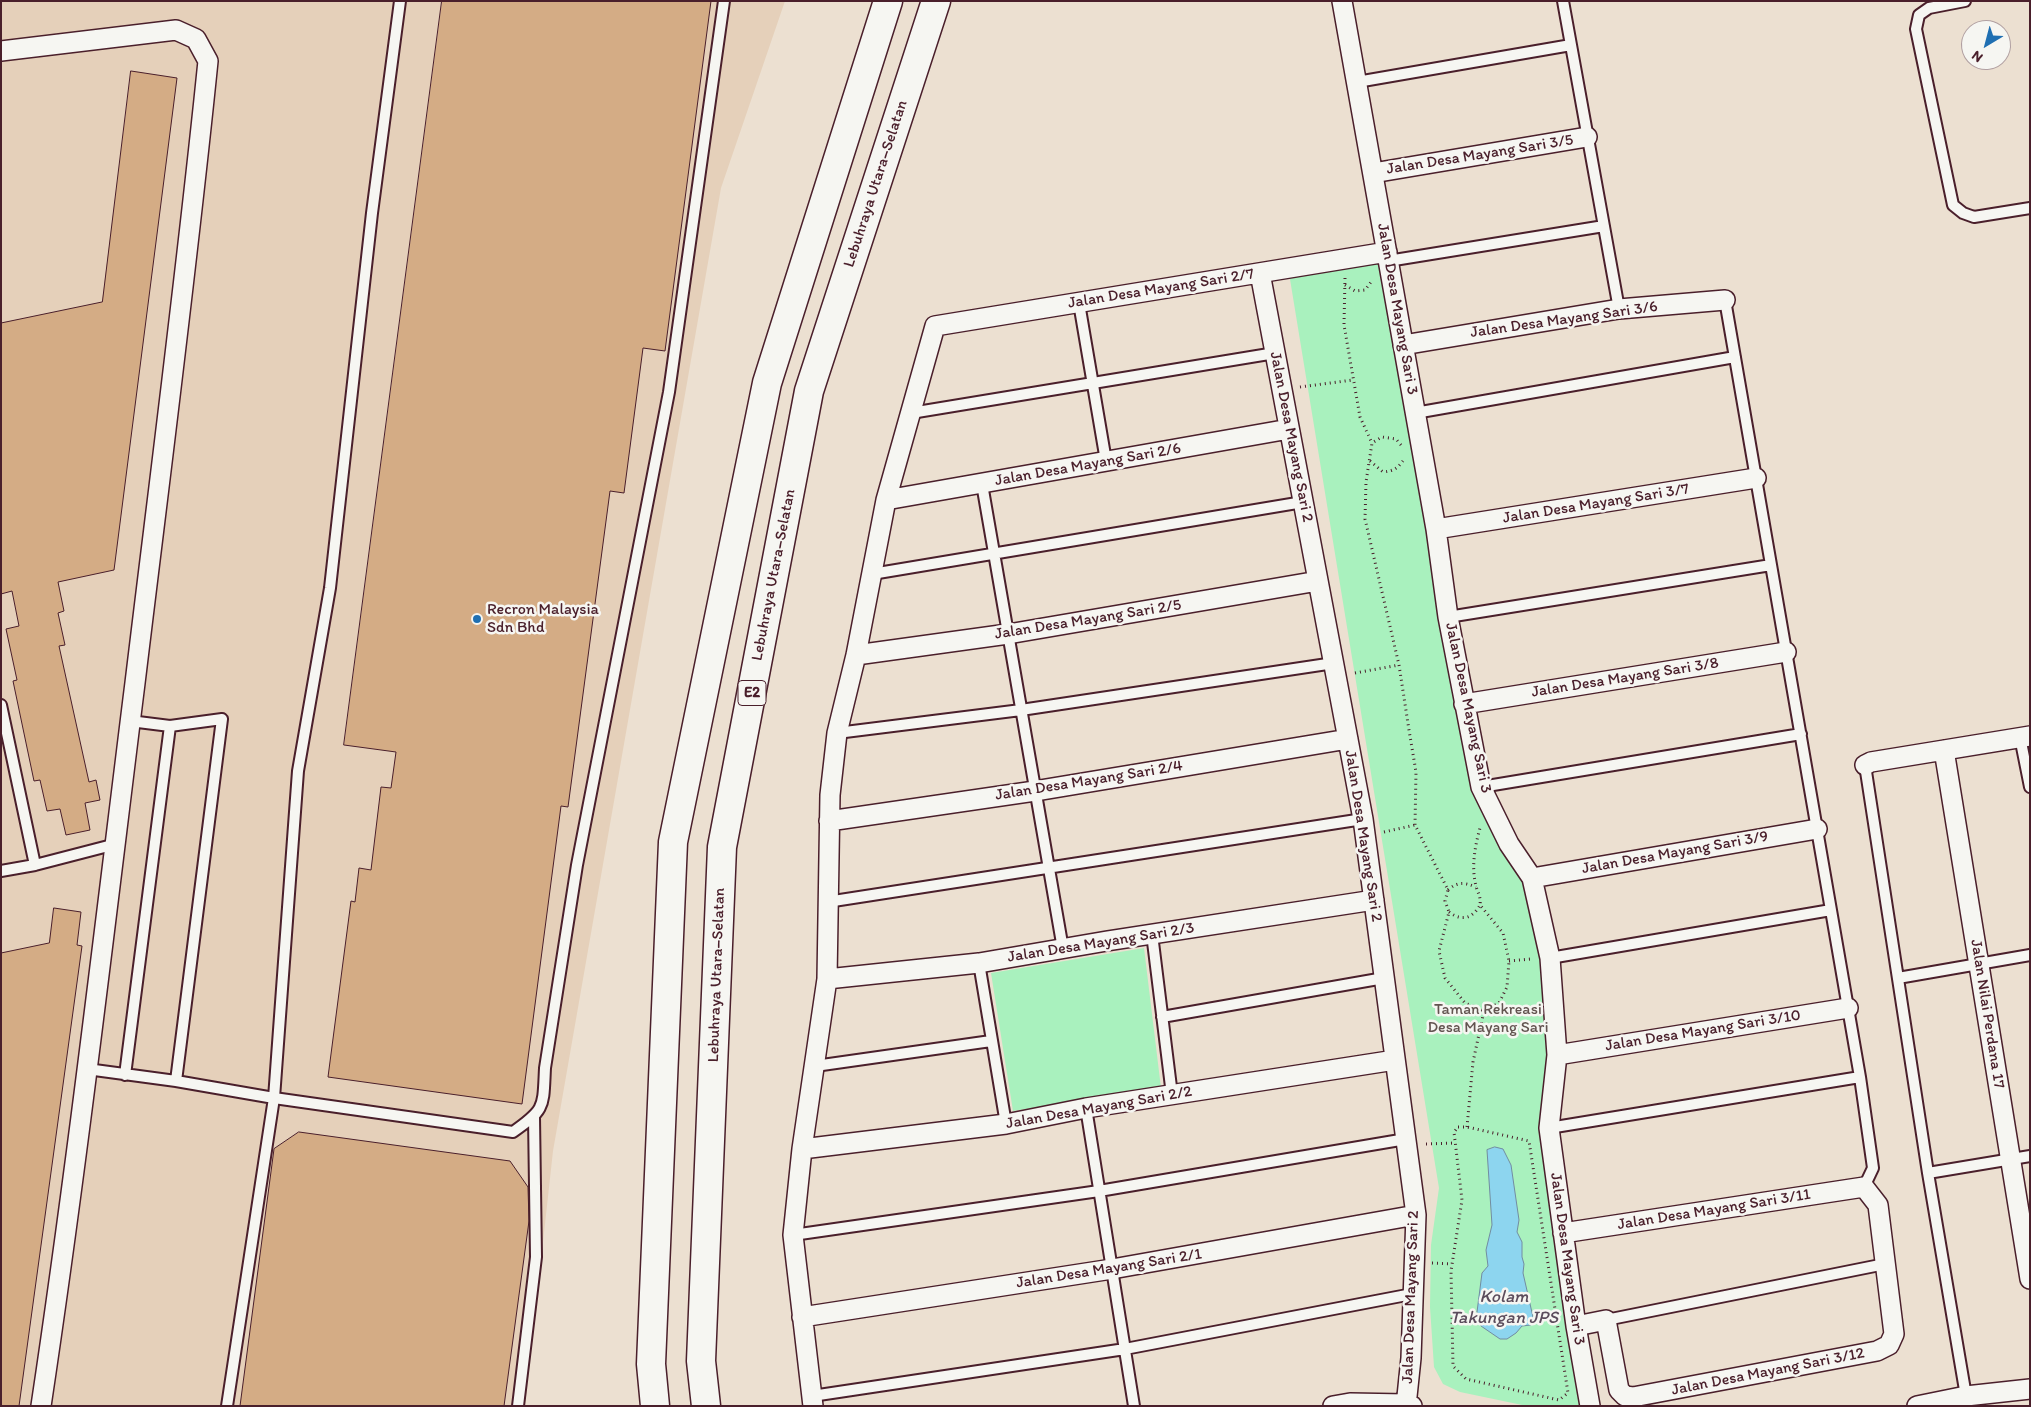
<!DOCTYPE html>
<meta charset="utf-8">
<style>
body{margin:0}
#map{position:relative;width:2031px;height:1407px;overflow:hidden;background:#ece0d1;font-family:Itim,sans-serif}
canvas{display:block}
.frame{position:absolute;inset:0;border:2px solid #4a1f2b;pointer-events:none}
.north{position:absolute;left:1961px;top:20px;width:50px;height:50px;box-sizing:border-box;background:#f6f6f2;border:1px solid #b1a0a2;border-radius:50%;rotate:217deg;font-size:14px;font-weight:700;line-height:20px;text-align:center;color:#4a1f2b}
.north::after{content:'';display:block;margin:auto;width:18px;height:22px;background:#1f6fb2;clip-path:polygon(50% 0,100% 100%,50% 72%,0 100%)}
</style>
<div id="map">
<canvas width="2031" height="1407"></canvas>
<div class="frame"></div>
<div class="north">N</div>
</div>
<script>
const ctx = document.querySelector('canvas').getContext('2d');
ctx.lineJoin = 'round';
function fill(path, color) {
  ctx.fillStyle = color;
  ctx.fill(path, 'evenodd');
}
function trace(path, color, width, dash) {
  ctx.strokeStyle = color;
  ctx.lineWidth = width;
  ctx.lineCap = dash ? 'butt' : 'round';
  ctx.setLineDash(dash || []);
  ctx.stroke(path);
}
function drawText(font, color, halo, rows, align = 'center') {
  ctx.font = font + ' Itim,sans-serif';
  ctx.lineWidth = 5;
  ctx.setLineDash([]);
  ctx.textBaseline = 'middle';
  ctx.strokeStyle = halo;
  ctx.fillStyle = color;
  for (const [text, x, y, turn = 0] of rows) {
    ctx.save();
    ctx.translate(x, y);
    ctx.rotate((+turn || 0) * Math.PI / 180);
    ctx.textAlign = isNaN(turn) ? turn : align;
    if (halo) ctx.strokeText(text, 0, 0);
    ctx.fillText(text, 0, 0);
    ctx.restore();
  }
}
const built = new Path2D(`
 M1,1H785L721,188L553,1151L525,1406H1Z`);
const green = new Path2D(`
 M1393,248L1480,775L1536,878L1562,1010L1544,1127L1583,1401L1578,1406H1527L1460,1392L1443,1384L1434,1367L1430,1307L1431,1245L1439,1188L1288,267Z
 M1144,948L1161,1088L1013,1111L991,973Z`);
const water = new Path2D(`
 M1495,1147L1503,1149L1511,1165L1519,1220L1517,1232L1522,1242V1257L1524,1264L1523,1273L1533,1317L1531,1325L1522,1326L1516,1333L1507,1339H1500L1481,1326L1477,1312L1482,1273L1488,1266L1486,1250L1492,1225L1487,1150Z`);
const building = new Path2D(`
 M442,1H711L665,351L643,348L624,493L610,491L568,807L561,806L522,1104L328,1077L351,901L355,902L359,868L371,870L381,787L391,788L396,752L344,745Z
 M131,71L177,78L114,570L58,582L64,611L58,613L65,645L59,646L89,782L96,780L100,800L85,803L90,830L66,835L60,809L47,811L40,780L34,781L13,681L17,680L6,629L19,626L12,591L1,594V323L102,302Z
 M54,908L81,912L77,945L82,946L19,1406H1V953L49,943Z
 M299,1132L510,1161L528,1187L529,1221L504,1406H240L274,1149Z`);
const path = new Path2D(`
 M1345,278L1344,325L1360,417L1372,443
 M1345,285L1355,291L1365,290L1371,282
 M1300,387L1353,380
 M1401,445L1396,439L1382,437L1372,443L1366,482L1365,519L1399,665L1409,730L1416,772L1415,825L1448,890L1445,901L1449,912L1439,951L1445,978L1465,1003L1484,1011
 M1370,461L1383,472C1393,471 1397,469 1403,461
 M1355,673L1399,665
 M1384,832L1415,825
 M1448,890C1457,882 1464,882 1476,887
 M1449,912C1462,922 1473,918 1480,905
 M1509,961L1531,959
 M1458,1127H1467L1529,1141L1568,1393L1559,1400L1466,1379L1453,1366L1451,1271L1462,1200L1454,1132Z
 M1467,1127L1473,1062L1484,1011L1499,1003L1507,987L1509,961L1503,933L1480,905C1481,896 1478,894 1476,886C1471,867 1475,846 1480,828
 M1426,1144L1455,1143
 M1432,1263L1451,1264`);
const service = new Path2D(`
 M400,1L372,213L330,588L298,771L274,1098L513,1132C546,1109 543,1107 545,1068L577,865L669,392L724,1
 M1563,1L1619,309
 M1965,1L1929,8L1919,15L1916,29L1953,205L1963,213L1974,217L2030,208
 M1357,82L1571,45
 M1388,261L1604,226
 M1725,300L1860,1077L1873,1168L1864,1187
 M1079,303L1106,461
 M911,413L1275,353
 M1415,413L1735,357
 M982,484L1063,949
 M872,574L1303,502
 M1448,617L1771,565
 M1,705L35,865
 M130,721L170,726L222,719L176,1081
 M837,733L1021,710L1334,663
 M2020,737L2030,787
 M1865,765L1928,1173L1966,1396
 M1481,787L1801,734
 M1,871L35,865L116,844
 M827,902L1363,819
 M1152,934L1172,1095
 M1550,958L1831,910
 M979,963L1006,1124
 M1898,978L2030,955
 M1162,1017L1384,978
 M815,1066L991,1041
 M87,1069L176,1081L274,1098L227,1406
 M125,1075L170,726
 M1086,1108L1134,1406
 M1549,1128L1860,1077
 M1928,1173L2030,1156
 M793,1235L1099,1191L1406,1139
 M1606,1320L1885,1264
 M812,1396L1125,1349L1412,1294
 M518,1406L536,1257L534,1117`);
const minor = new Path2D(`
 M1342,1L1436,529L1448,617L1481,787L1509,844L1532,878L1550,958L1557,1055L1549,1128L1576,1326L1590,1406
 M1,51L176,30L196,39L208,61C187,269 160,476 135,683C105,924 77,1166 41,1406
 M1373,173L1587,137
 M1260,273L1363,819L1416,1215L1411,1358L1406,1406
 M1403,345L1619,309L1725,300
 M886,500L1289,429
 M1436,529L1756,478
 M856,655L1008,634L1318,581
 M1464,704L1786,652
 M1944,750L2030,1279
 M1865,765L1871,762L2030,736
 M829,821L1035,791L1348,739
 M1532,878L1817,829
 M827,979L979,963L1107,941L1374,900
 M1557,1055L1848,1008
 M802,1149L1006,1124L1086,1108L1395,1060
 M1563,1233L1864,1187L1878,1205L1894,1334L1889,1345L1877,1351L1633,1397L1625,1396L1619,1390L1606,1320L1576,1326
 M802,1317L1112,1269L1416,1215
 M813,1406L793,1235L802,1149L827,979L830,795L837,733L856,655L886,500L935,326L1387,252
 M1333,1406L1350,1403L1406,1404L1412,1406
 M1917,1406L1966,1396L2030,1389`);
const motorway = new Path2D(`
 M655,1406L651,1364L673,842L767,383L888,1
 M706,1406L701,1361L722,847L809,391L936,1`);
const markers = [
 [477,619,5,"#1f6fb2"]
];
const shields = [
 [752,693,28]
];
const shieldNames = [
 ["E2",752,693]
];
const streetNames = [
 ["Jalan Desa Mayang Sari 3/5",1480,155,-9],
 ["Lebuhraya Utara–Selatan",876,184,-72],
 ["Jalan Desa Mayang Sari 2/7",1161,289,-9],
 ["Jalan Desa Mayang Sari 3",1397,309,80],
 ["Jalan Desa Mayang Sari 3/6",1564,320,-8],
 ["Jalan Desa Mayang Sari 2",1291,437,79],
 ["Jalan Desa Mayang Sari 2/6",1088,465,-10],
 ["Jalan Desa Mayang Sari 3/7",1596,504,-9],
 ["Lebuhraya Utara–Selatan",774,575,-79],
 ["Jalan Desa Mayang Sari 2/5",1088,620,-9],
 ["Jalan Desa Mayang Sari 3/8",1625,678,-9],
 ["Jalan Desa Mayang Sari 3",1468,708,78],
 ["Jalan Desa Mayang Sari 2/4",1089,781,-9],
 ["Jalan Desa Mayang Sari 2",1363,836,81],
 ["Jalan Desa Mayang Sari 3/9",1675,853,-10],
 ["Jalan Desa Mayang Sari 2/3",1101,943,-9],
 ["Lebuhraya Utara–Selatan",717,975,-88],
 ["Jalan Nilai Perdana 17",1987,1014,81],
 ["Jalan Desa Mayang Sari 3/10",1703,1031,-9],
 ["Jalan Desa Mayang Sari 2/2",1099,1108,-10],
 ["Jalan Desa Mayang Sari 3/11",1714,1210,-9],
 ["Jalan Desa Mayang Sari 3",1567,1259,82],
 ["Jalan Desa Mayang Sari 2/1",1109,1269,-9],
 ["Jalan Desa Mayang Sari 2",1411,1297,-88],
 ["Jalan Desa Mayang Sari 3/12",1768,1372,-11]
];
const poiNames = [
 ["Recron Malaysia",487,610],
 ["Sdn Bhd",487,628]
];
const parkNames = [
 ["Taman Rekreasi",1488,1010],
 ["Desa Mayang Sari",1488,1028]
];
const waterNames = [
 ["Kolam",1504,1297],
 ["Takungan JPS",1504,1318]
];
fill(built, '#e5d0ba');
fill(green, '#a9f1be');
fill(water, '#8dd5ef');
trace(water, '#728ca1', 1);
fill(building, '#d4ac85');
trace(building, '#4a1f2b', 1);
trace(service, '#4a1f2b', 14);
trace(minor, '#4a1f2b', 22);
trace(motorway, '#4a1f2b', 31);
trace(path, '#4a1f2b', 3, [1, 4]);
trace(service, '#f6f6f2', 10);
trace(minor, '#f6f6f2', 19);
trace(motorway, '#f6f6f2', 28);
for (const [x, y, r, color] of markers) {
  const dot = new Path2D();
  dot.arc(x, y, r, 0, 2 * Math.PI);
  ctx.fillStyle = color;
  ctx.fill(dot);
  trace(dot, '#f6f6f2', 2);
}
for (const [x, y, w] of shields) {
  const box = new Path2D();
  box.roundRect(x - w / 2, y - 12.5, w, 25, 4);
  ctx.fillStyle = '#f6f6f2';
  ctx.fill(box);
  trace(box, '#4a1f2b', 1);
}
drawText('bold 15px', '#4a1f2b', null, shieldNames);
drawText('16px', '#4a1f2b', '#f6f6f2', streetNames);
drawText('16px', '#4a1f2b', '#f6f6f2', poiNames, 'left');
drawText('16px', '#625450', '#f6f6f2', parkNames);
drawText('italic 18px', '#5b4c5c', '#f6f6f2', waterNames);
</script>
